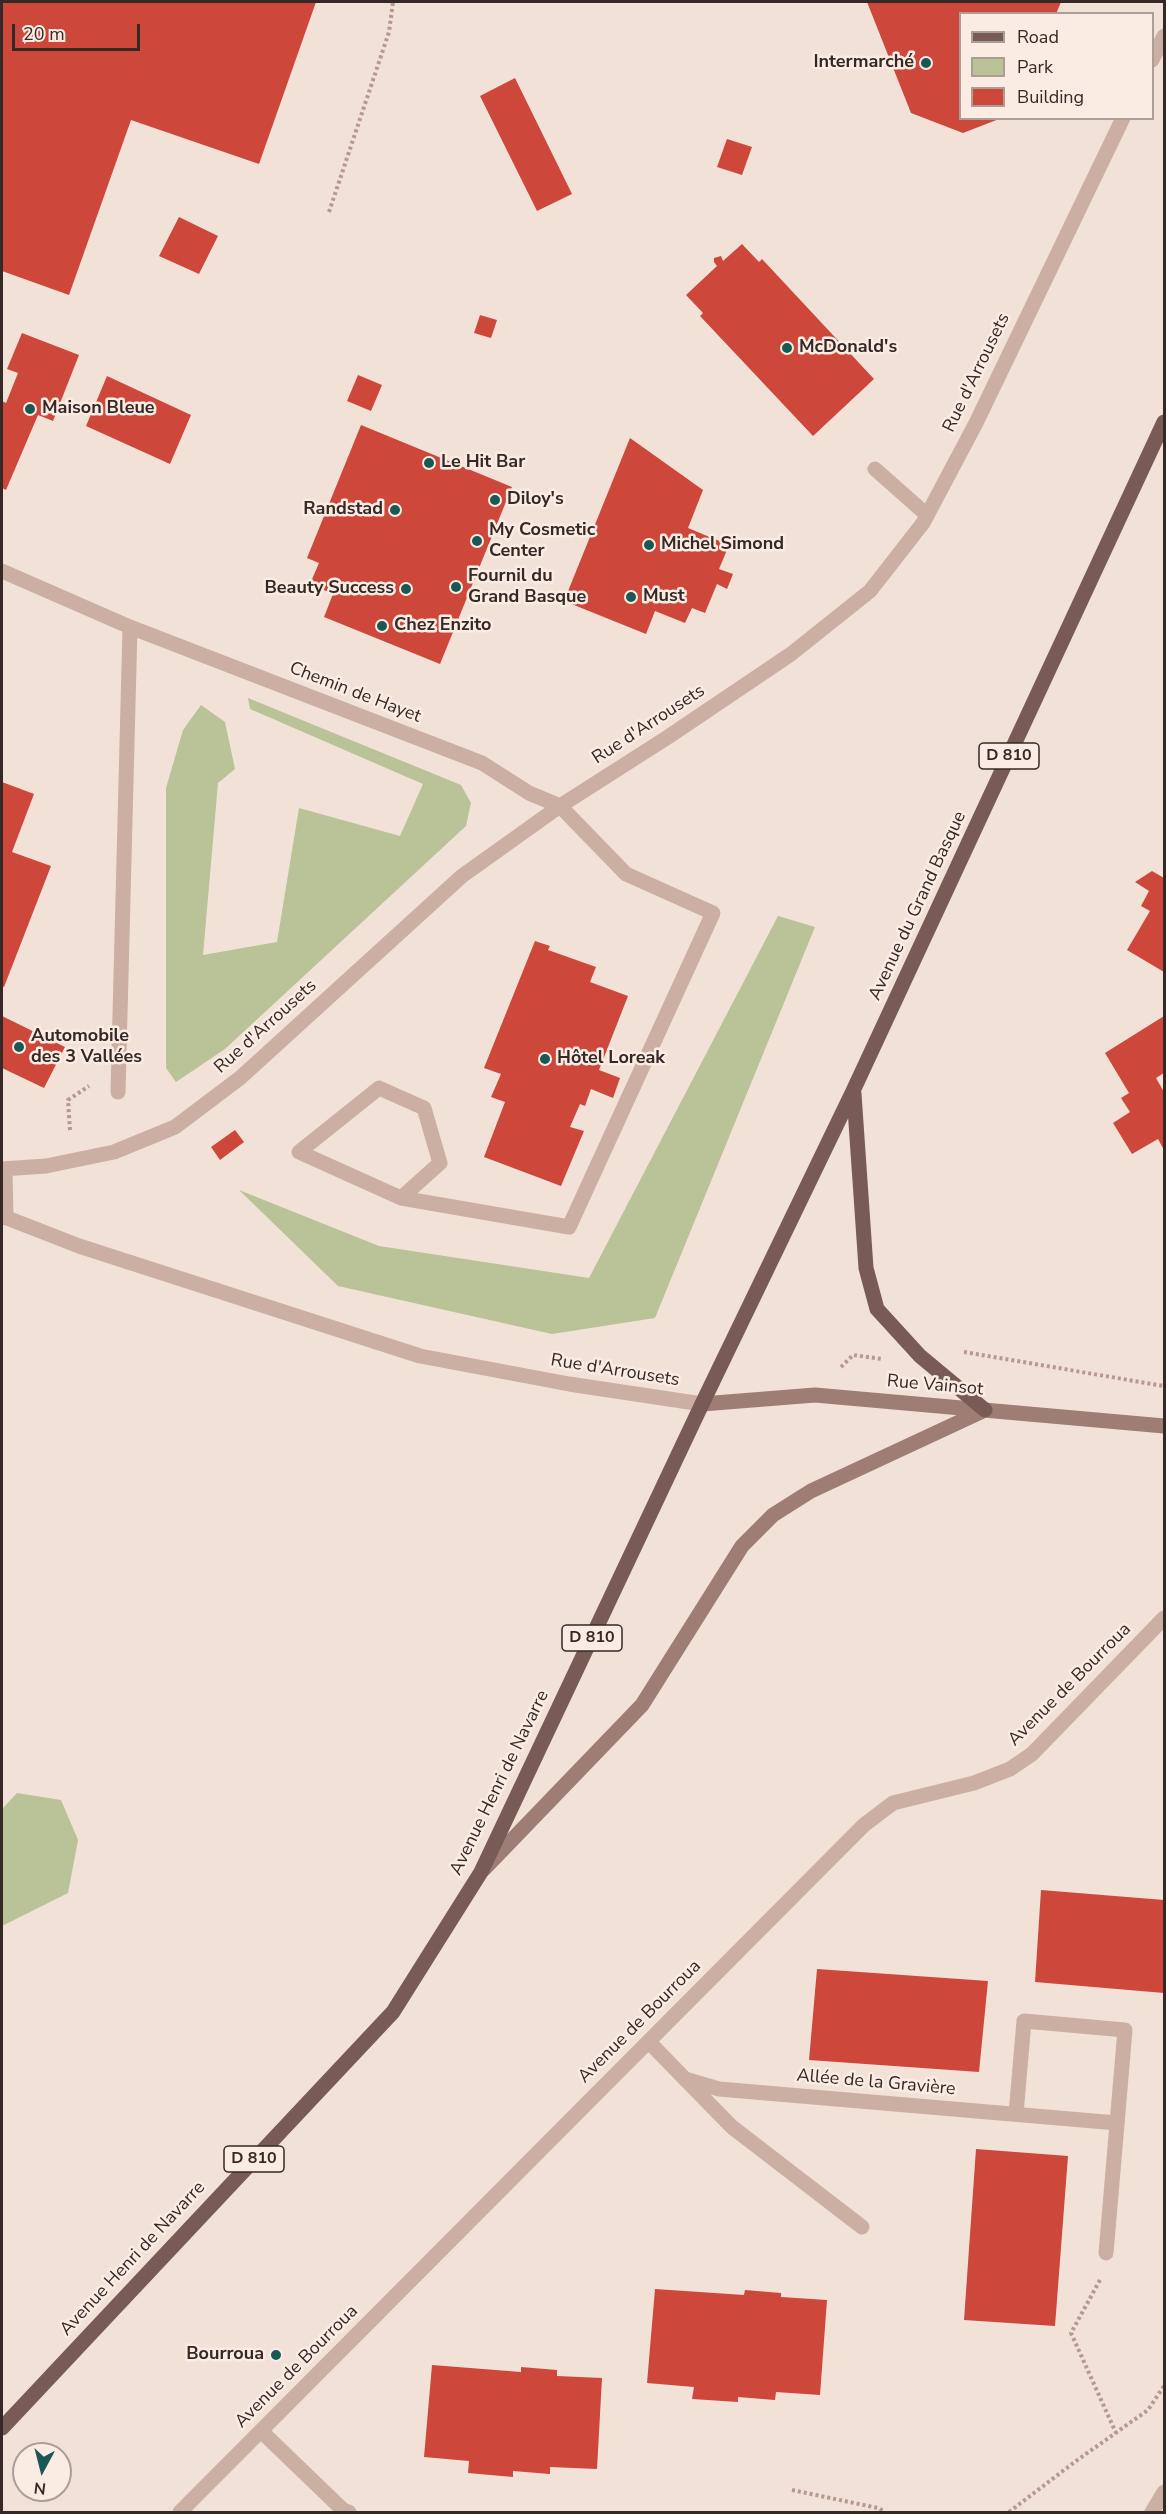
<!DOCTYPE html>
<meta charset="utf-8">
<style>
body{margin:0}
#map{position:relative;width:1166px;height:2514px;overflow:hidden;background:#f2e1d7;font-family:"Nunito Sans",sans-serif}
canvas{display:block}
.frame{position:absolute;inset:0;border:3px solid #352825;pointer-events:none}
.legend{position:absolute;left:959px;top:12px;width:195px;height:108px;box-sizing:border-box;background:#faece3;border:2px solid #ab9e97;margin:0;padding:8px 10px;list-style:none;font-size:18px;color:#352825}
.legend li{display:flex;align-items:center;gap:12px;height:30px}
.legend b{width:30px;border:2px solid #ab9e97}
.north{position:absolute;left:12px;top:2442px;width:60px;height:60px;box-sizing:border-box;background:#faece3;border:2px solid #ab9e97;border-radius:50%;rotate:187deg;font-size:16px;font-weight:700;line-height:24px;text-align:center;color:#352825}
.north::after{content:'';display:block;margin:auto;width:21px;height:27px;background:#195853;clip-path:polygon(50% 0,100% 100%,50% 72%,0 100%)}
.scale{position:absolute;left:12px;top:24px;width:128px;height:27px;box-sizing:border-box;border:3px solid #352825;border-top:0;padding-left:8px;font-size:18px;line-height:21px;white-space:nowrap;color:#352825;-webkit-text-stroke:4px #faece3;paint-order:stroke}
</style>
<div id="map">
<canvas width="1166" height="2514"></canvas>
<div class="frame"></div>
<ul class="legend">
<li><b style="height:8px;background:#785b55"></b>Road</li>
<li><b style="height:16px;background:#bac297"></b>Park</li>
<li><b style="height:16px;background:#cd473b"></b>Building</li>
</ul>
<div class="north">N</div>
<div class="scale">20 m</div>
</div>
<script>
const ctx = document.querySelector('canvas').getContext('2d');
ctx.lineJoin = 'round';
function fill(path, color) {
  ctx.fillStyle = color;
  ctx.fill(path, 'evenodd');
}
function trace(path, color, width, dash) {
  ctx.strokeStyle = color;
  ctx.lineWidth = width;
  ctx.lineCap = dash ? 'butt' : 'round';
  ctx.setLineDash(dash || []);
  ctx.stroke(path);
}
function drawText(font, color, halo, rows, align = 'center') {
  ctx.font = font + ' "Nunito Sans",sans-serif';
  ctx.lineWidth = 5;
  ctx.setLineDash([]);
  ctx.textBaseline = 'middle';
  ctx.strokeStyle = halo;
  ctx.fillStyle = color;
  for (const [text, x, y, turn = 0] of rows) {
    ctx.save();
    ctx.translate(x, y);
    ctx.rotate((+turn || 0) * Math.PI / 180);
    ctx.textAlign = isNaN(turn) ? turn : align;
    if (halo) ctx.strokeText(text, 0, 0);
    ctx.fillText(text, 0, 0);
    ctx.restore();
  }
}
const green = new Path2D(`
 M248,698L461,785L471,803L466,826L225,1049L176,1082L166,1068V788L183,730L201,705L225,722L235,769L218,783L203,955L277,942L299,808L400,836L423,784L250,709Z
 M778,916L815,927L655,1318L552,1334L338,1286L239,1190L379,1246L589,1278Z
 M17,1793L61,1800L78,1840L68,1893L2,1926V1809Z`);
const building = new Path2D(`
 M2,2H316L259,164L131,120L69,295L2,271Z
 M867,2H1061L1056,14H960V118L999,119L963,133L911,113Z
 M515,78L572,194L537,211L480,96Z
 M727,139L752,147L742,175L717,167Z
 M179,217L218,236L199,274L159,256Z
 M742,244L759,262L762,259L874,379L813,436L700,316L703,313L686,295L717,266L714,262V258L721,256L723,261Z
 M480,315L497,320L491,338L474,333Z
 M22,333L79,355L53,421L38,415L6,490L2,488V401L6,403L18,373L7,369Z
 M358,375L382,385L371,411L347,401Z
 M107,376L191,415L170,464L86,426Z
 M361,425L512,487L440,664L324,617L333,594L310,584L319,563L307,558Z
 M630,438L703,490L688,528L729,545L719,569L733,574L727,589L717,584L705,613L692,608L685,623L655,611L646,634L564,601Z
 M2,782L34,794L12,852L51,866L4,987L2,986Z
 M1152,871L1164,878V972L1127,950L1150,911L1141,906L1149,891L1135,882Z
 M535,941L550,946L548,950L596,967L590,982L628,996L599,1070L620,1078L613,1098L591,1089L585,1106L580,1104L570,1127L584,1131L561,1186L484,1157L505,1102L491,1097L501,1074L484,1068Z
 M2,1016L65,1047L44,1088L2,1068Z
 M1164,1016V1073L1156,1078L1164,1092V1150L1158,1139L1132,1154L1113,1123L1130,1112L1121,1098L1129,1093L1105,1053Z
 M235,1130L244,1142L220,1160L211,1147Z
 M1041,1890L1164,1900V1993L1035,1982Z
 M817,1969L988,1981L979,2072L809,2060Z
 M976,2149L1068,2156L1055,2326L964,2320Z
 M655,2289L744,2295L745,2290L781,2293V2297L827,2300L820,2395L776,2392L775,2400L738,2397V2402L692,2399L694,2387L647,2383Z
 M432,2365L521,2372V2367L557,2370V2376L602,2378L597,2469L550,2467V2474L513,2471V2477L468,2473L469,2461L424,2457Z`);
const path = new Path2D(`
 M329,212L389,32L393,2
 M70,1130L68,1100L89,1086
 M964,1352L1164,1386
 M841,1367L853,1355L882,1359
 M1100,2280L1071,2333L1116,2433
 M792,2490L878,2508L885,2512
 M1009,2512L1076,2461L1148,2410L1164,2386`);
const service = new Path2D(`
 M875,469L927,515
 M401,1198L440,1163L424,1108L379,1088L299,1152L401,1198L569,1227L713,913L626,874L560,806
 M685,2079L732,2127L862,2227
 M1016,2114L1024,2021L1125,2030L1106,2253`);
const minor = new Path2D(`
 M2,571L130,627L482,763L529,793L560,806
 M118,1092L130,627
 M649,2042L685,2079L719,2089L1117,2123
 M261,2431L343,2510L349,2512
 M180,2512L864,1825L893,1803L974,1783L1010,1769L1032,1754L1164,1618
 M1152,2512L1164,2492`);
const tertiary = new Path2D(`
 M1152,60L1164,36
 M2,1169L46,1166L114,1152L175,1127L240,1078L462,876L560,806L668,737L791,654L870,591L923,523L976,423L1123,118
 M5,1170L6,1218
 M2,1216L79,1246L420,1356L569,1384L702,1404`);
const secondary = new Path2D(`
 M702,1404L815,1395L1164,1426
 M484,1869L642,1705L742,1546L773,1515L811,1491L985,1410`);
const primary = new Path2D(`
 M854,1094L866,1268L877,1309L920,1356L985,1410
 M2,2428L393,2012L481,1872L702,1404L853,1091L1164,422`);
const markers = [
 [926,63,6,"#195853"],
 [787,348,6,"#195853"],
 [30,409,6,"#195853"],
 [429,463,6,"#195853"],
 [495,500,6,"#195853"],
 [395,510,6,"#195853"],
 [477,541,6,"#195853"],
 [649,545,6,"#195853"],
 [456,587,6,"#195853"],
 [406,589,6,"#195853"],
 [631,597,6,"#195853"],
 [382,626,6,"#195853"],
 [19,1047,6,"#195853"],
 [545,1059,6,"#195853"],
 [276,2355,6,"#195853"]
];
const shields = [
 [1009,756,60],
 [592,1638,60],
 [254,2159,60]
];
const shieldNames = [
 ["D 810",1009,756],
 ["D 810",592,1638],
 ["D 810",254,2159]
];
const poiNames = [
 ["Intermarché",914,63,"right"],
 ["McDonald's",799,348],
 ["Maison Bleue",42,409],
 ["Le Hit Bar",441,463],
 ["Diloy's",507,500],
 ["Randstad",383,510,"right"],
 ["My Cosmetic",489,531],
 ["Center",489,552],
 ["Michel Simond",661,545],
 ["Fournil du",468,577],
 ["Grand Basque",468,598],
 ["Beauty Success",394,589,"right"],
 ["Must",643,597],
 ["Chez Enzito",394,626],
 ["Automobile",31,1037],
 ["des 3 Vallées",31,1058],
 ["Hôtel Loreak",557,1059],
 ["Bourroua",264,2355,"right"]
];
const streetNames = [
 ["Rue d'Arrousets",977,373,-64],
 ["Chemin de Hayet",355,693,21],
 ["Rue d'Arrousets",649,725,-33],
 ["Avenue du Grand Basque",918,906,-65],
 ["Rue d'Arrousets",266,1027,-42],
 ["Rue d'Arrousets",615,1371,9],
 ["Rue Vainsot",935,1386,5],
 ["Avenue de Bourroua",1070,1685,-45],
 ["Avenue Henri de Navarre",500,1783,-64],
 ["Avenue de Bourroua",640,2022,-45],
 ["Allée de la Gravière",876,2083,5],
 ["Avenue Henri de Navarre",133,2259,-47],
 ["Avenue de Bourroua",297,2367,-45]
];
fill(green, '#bac297');
fill(building, '#cd473b');
trace(path, '#b6988d', 4, [3, 3]);
trace(service, '#cbafa3', 15);
trace(minor, '#cbafa3', 15);
trace(tertiary, '#cbafa3', 15);
trace(secondary, '#9e7d74', 15);
trace(primary, '#785b55', 15);
for (const [x, y, r, color] of markers) {
  const dot = new Path2D();
  dot.arc(x, y, r, 0, 2 * Math.PI);
  ctx.fillStyle = color;
  ctx.fill(dot);
  trace(dot, '#faece3', 2);
}
for (const [x, y, w] of shields) {
  const box = new Path2D();
  box.roundRect(x - w / 2, y - 13, w, 26, 4.5);
  ctx.fillStyle = '#faece3';
  ctx.fill(box);
  trace(box, '#352825', 1.5);
}
drawText('bold 16px', '#352825', null, shieldNames);
drawText('bold 18px', '#352825', '#faece3', poiNames, 'left');
drawText('18px', '#352825', '#faece3', streetNames);
</script>
